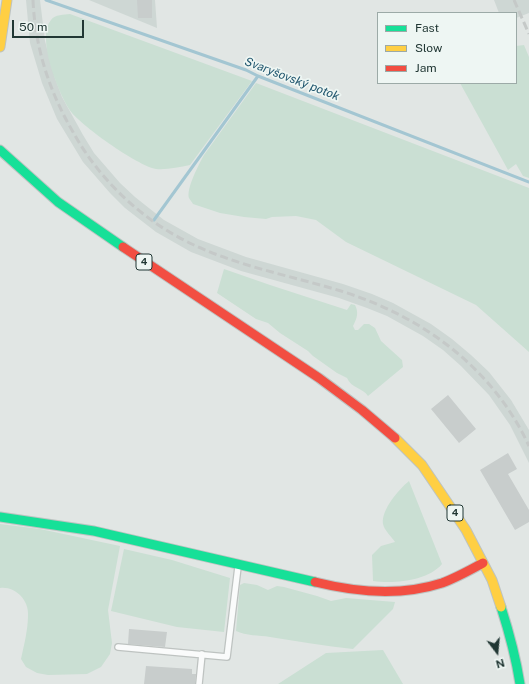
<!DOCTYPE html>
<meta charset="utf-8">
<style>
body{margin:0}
#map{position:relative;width:529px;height:684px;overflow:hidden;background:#e1e6e4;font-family:"Public Sans",sans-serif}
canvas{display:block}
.legend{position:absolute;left:377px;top:12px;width:140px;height:72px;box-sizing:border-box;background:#eef6f3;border:1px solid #9caaa7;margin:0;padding:5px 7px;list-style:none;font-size:12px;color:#213734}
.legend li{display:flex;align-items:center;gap:8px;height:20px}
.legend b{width:20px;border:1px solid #9caaa7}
.north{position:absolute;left:477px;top:632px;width:40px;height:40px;-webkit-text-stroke:3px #eef6f3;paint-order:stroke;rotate:164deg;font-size:11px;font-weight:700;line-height:16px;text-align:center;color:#213734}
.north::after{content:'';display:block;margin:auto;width:14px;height:18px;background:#213734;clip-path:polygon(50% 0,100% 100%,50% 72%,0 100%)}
.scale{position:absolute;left:12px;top:20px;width:72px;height:18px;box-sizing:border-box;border:2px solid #213734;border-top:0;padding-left:5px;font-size:12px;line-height:14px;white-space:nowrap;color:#213734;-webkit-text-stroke:3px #eef6f3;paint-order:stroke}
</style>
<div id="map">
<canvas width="529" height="684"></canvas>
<ul class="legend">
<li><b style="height:5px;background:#16e098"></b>Fast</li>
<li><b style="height:5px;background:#ffcf43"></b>Slow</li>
<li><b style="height:5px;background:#f24e42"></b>Jam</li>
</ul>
<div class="north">N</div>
<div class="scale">50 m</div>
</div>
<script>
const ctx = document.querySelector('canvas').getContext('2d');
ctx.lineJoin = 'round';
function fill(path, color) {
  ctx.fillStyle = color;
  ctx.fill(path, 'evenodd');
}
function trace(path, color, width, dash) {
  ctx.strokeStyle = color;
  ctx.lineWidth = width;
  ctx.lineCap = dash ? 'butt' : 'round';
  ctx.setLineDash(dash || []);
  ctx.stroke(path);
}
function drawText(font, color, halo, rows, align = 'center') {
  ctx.font = font + ' "Public Sans",sans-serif';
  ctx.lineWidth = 3.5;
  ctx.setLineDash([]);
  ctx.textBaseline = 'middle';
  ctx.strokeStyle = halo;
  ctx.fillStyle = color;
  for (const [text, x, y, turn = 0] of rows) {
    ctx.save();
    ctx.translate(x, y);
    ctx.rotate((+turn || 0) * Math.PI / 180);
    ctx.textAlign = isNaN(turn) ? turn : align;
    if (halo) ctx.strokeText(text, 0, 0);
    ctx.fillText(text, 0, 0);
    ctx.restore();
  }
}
const built = new Path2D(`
 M26,0H40L45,41L55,78L62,97L83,135L94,153L120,183L135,197L164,220L198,239L246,257L343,284L372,294L393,303L431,324L452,339L471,355L489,372L511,400L529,430V463L510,425L489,395L461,366L443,350L423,336L387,316L367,308L339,298L241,271L191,252L156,232L125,208L110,193L83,162L57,119L42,83L30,43Z
 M89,0H155L157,28Z
 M494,0H529V13L516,18V13H499Z`);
const green = new Path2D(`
 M70,14L252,81L190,165C179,167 167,170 156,169C138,166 78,124 69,109C58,92 36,37 51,20C55,14 64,15 70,14Z
 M524,45L529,57V178L523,176L516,164L508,170L460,83H516V46Z
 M256,83L529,188V352L476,305L346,242L316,220L296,216L272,217L266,219L244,217L220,213L193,204C192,202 190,200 189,198C186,189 199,164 204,155Z
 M224,269L270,285L347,310L351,304L355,305C359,313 357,318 353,326L355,330H358L364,324H369L375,328L381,341L402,360L403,367L368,396C363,388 351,388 347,378L337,373L313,356L308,351L280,333L268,323L256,319L217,293Z
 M409,481L442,564C428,581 394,584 373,581L372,555L381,546L395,542C392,537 384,530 383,524C381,510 399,489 409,481Z
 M0,524L40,529L120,546L108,610L112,643L110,654L101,667L87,674L48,675L37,673L26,667L21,659C24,645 28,630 28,615C29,600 15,586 0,588Z
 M124,549L172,560L230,578L224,632L177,627L111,611Z
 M244,583L257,585L268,590L277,586L284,587L317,596L331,601L346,598L395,602L393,609L353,649C325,646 297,641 270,637C259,635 246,636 236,631L240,585Z
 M383,650L403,684H278L326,653Z`);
const stream = new Path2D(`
 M46,0L246,70L258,76L529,182
 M154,220L258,76`);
const building = new Path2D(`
 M137,0H152V18H138Z
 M448,395L476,429L459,443L431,409Z
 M508,453L517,469L508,474L529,510V522L515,530L480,470Z
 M129,629L167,632L165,647L128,644Z
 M146,666L192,669V674H196L195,684H144Z`);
const lane = new Path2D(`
 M118,647L227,657L238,567
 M199,684L202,654`);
const fast = new Path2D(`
 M0,150L58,202L123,247
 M0,517L94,531L315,582
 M501,607C509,632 516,658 520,684`);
const slow = new Path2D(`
 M0,47L7,0
 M395,438L422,465L466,530L492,580L501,607`);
const jam = new Path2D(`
 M123,247L319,378L362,410L395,438
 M315,582C355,592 402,596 442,583C456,578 470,570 483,563`);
const rail = new Path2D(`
 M33,0C35,47 49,91 73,132C100,181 144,222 194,245C241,267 292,276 341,291C422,316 493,368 529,446
 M514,0L529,34`);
const shields = [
 [144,262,16],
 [455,513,16]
];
const shieldNames = [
 ["4",144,262],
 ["4",455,513]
];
const waterNames = [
 ["Svaryšovský potok",292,79,21]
];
fill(built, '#ced7d4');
fill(green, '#cadfd3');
trace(stream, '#a3c6d2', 3);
fill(building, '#c8cdcc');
trace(lane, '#bec3c1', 8);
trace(fast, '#bdc3c1', 11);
trace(slow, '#bdc3c1', 11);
trace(jam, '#bdc3c1', 11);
trace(lane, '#fafbfb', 5.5);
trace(fast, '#16e098', 9);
trace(slow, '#ffcf43', 9);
trace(jam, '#f24e42', 9);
trace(rail, '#c5c9c8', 3, [8, 4]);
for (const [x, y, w] of shields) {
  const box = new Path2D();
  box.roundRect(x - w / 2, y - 8, w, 16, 3);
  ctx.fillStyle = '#eef6f3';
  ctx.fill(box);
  trace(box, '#213734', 1);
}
drawText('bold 10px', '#213734', null, shieldNames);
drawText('italic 12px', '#20566e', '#eef6f3', waterNames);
</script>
